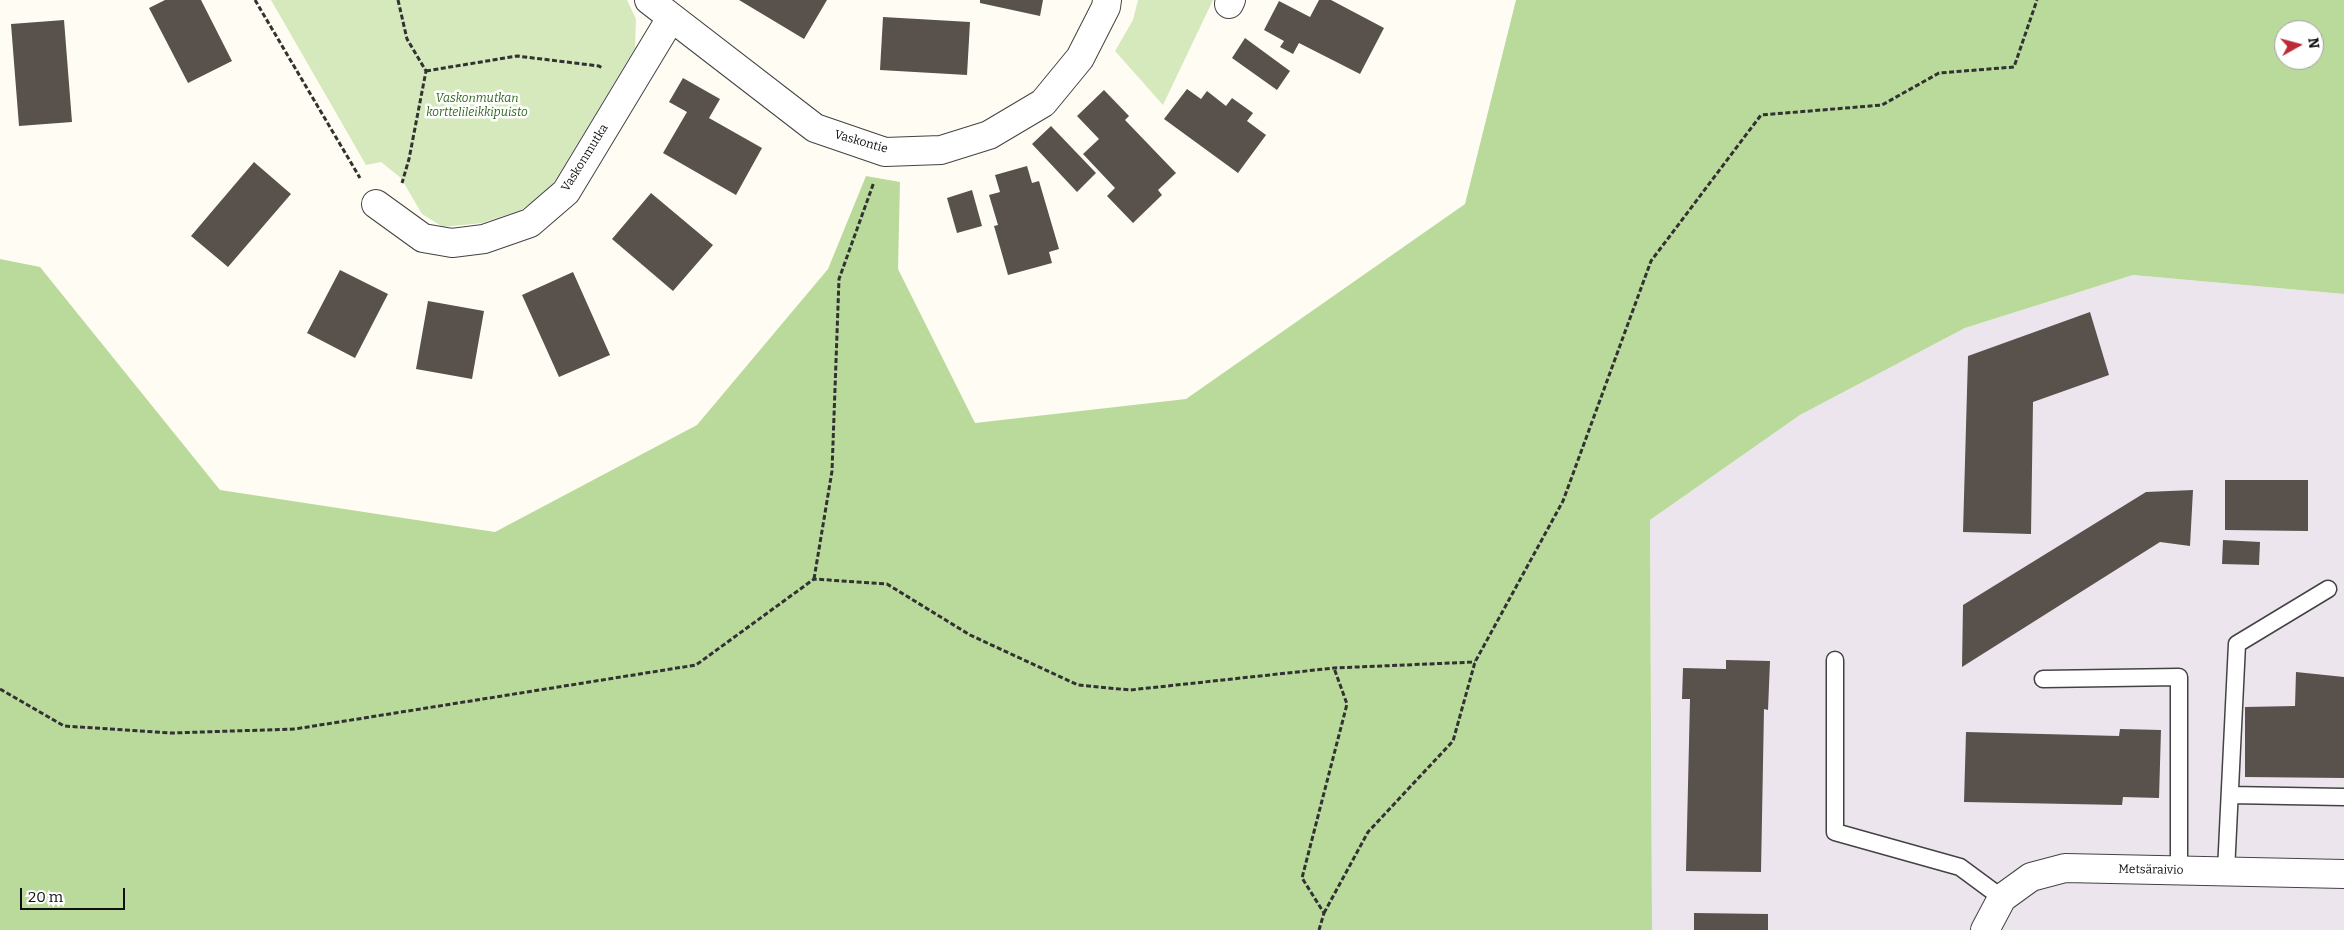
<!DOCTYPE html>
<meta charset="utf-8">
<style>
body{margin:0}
#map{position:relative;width:2344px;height:930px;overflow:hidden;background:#fffcf3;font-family:Bitter,serif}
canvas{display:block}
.north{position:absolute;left:2274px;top:20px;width:50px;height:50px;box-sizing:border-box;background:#fff;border:1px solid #9f9f9f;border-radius:50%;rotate:83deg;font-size:14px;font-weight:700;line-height:20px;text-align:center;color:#101010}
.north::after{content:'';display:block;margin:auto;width:18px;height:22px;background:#be2a36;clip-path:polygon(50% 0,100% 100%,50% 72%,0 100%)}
.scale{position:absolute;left:20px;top:888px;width:105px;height:22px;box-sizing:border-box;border:2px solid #101010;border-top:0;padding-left:6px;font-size:15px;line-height:18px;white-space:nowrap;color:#101010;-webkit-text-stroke:4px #fff;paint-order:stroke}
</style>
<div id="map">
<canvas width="2344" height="930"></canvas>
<div class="north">N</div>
<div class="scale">20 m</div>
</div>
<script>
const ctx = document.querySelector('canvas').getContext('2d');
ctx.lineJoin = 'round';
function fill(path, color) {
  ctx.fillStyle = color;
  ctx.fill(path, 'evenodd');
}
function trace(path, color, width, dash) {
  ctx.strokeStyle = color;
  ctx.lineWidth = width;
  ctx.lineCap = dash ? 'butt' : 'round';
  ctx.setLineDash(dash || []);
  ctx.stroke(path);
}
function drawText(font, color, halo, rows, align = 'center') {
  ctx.font = font + ' Bitter,serif';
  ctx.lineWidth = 5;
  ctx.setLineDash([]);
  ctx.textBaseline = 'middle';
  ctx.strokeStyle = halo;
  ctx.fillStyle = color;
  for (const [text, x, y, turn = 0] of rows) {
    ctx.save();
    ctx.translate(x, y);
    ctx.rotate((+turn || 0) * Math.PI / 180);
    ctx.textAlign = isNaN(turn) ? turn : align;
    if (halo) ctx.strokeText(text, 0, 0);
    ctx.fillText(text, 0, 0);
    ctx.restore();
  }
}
const industrial = new Path2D(`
 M2133,275L2344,294V930H1652L1650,520L1800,415L1965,328Z`);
const green = new Path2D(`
 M271,0H627L636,19L635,48L550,189L521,210L482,223L443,227L422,214L401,178L381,162L366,165Z
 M1138,0H1213L1163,105L1115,51L1133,20Z`);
const forest = new Path2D(`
 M1516,0H2344V294L2133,275L1965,328L1800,415L1650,520L1652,930H0V259L40,267L220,490L495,532L697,425L828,269L866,176L900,182L898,269L975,423L1186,399L1465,204ZM2284,30H2314V60H2284Z`);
const building = new Path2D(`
 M165,0H201L232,61L188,83L149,8Z
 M739,0H827L804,39Z
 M980,0H1043L1040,16L980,3Z
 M1319,0H1331L1384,28L1360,74L1299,43L1293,54L1280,47L1284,41L1264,30L1279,1L1310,17Z
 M883,17L970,22L967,75L880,70Z
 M64,20L72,122L19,126L11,24Z
 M1245,38L1290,71L1277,90L1232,58Z
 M683,78L720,99L709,118L762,148L736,195L663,153L687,112L669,102Z
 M1187,89L1201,99L1207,91L1226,106L1232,98L1253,113L1247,121L1266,135L1238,173L1164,119Z
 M1104,90L1129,116L1125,120L1176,173L1158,190L1162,195L1133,223L1107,196L1115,188L1083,154L1099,139L1077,116Z
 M1051,126L1096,173L1077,192L1032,144Z
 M254,162L291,194L228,267L191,236Z
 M1027,166L1032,183L1039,181L1059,249L1049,252L1052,263L1008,275L994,226L998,225L989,195L1000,192L995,175Z
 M972,190L982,226L957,233L947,198Z
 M651,193L713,245L673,291L612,239Z
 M340,270L388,294L355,358L307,333Z
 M573,272L610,355L559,377L522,295Z
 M428,301L484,311L472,379L416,369Z
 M2090,312L2109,375L2033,402L2031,534L1963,532L1968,356Z
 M2225,480H2308V531L2225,530Z
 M2193,490L2190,546L2160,542L1962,667L1963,605L2146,492Z
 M2223,540L2260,542L2259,565L2222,564Z
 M1726,660L1770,661L1768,710L1764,709L1761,872L1686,871L1690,699H1682L1683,668L1726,669Z
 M2296,672L2344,677V778L2245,777V707L2295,706Z
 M2120,729L2161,730L2159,798L2123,797L2122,805L1964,802L1966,732L2119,736Z
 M1694,913L1768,914V930H1694Z`);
const path = new Path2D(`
 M255,0L360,178
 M398,0L407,39L426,71L409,159L402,183
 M426,71L517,56L599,66L602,68
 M814,579L832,471L839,279L874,182
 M0,689L64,726L171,733L295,729L696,665L814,579L887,584L970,635L1078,685L1130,690L1334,668L1475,662
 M1324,913L1368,832L1453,741L1475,662L1563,501L1651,261L1761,115L1882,105L1939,73L2014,67L2037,0
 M1319,930L1324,913L1302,878L1347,704L1334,668`);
const lane = new Path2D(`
 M1835,660V832L1960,867L2002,898
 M2043,679L2179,677V870
 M2230,795L2344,797
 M2226,871L2237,644L2328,589`);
const street = new Path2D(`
 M649,0L815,128L885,152L941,150L989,135L1043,103L1080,58L1106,7L1107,0
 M1229,4L1231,0
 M376,204L423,238L452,243L484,239L530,223L566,192L671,18
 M1985,930L2002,898L2031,877L2065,868L2344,874`);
const parkNames = [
 ["Vaskonmutkan",477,99],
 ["korttelileikkipuisto",477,113]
];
const streetNames = [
 ["Vaskontie",861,142,16],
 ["Vaskonmutka",585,158,-58],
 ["Metsäraivio",2151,870,1]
];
fill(industrial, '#ede5ee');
fill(green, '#d5e9bc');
fill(forest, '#bada9c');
fill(building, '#58514c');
trace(lane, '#434343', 19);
trace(street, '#434343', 30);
trace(path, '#323232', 3, [5, 2.5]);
trace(lane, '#fff', 16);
trace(street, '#fff', 28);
drawText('italic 12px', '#326720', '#fff', parkNames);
drawText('12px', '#101010', '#fff', streetNames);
</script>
